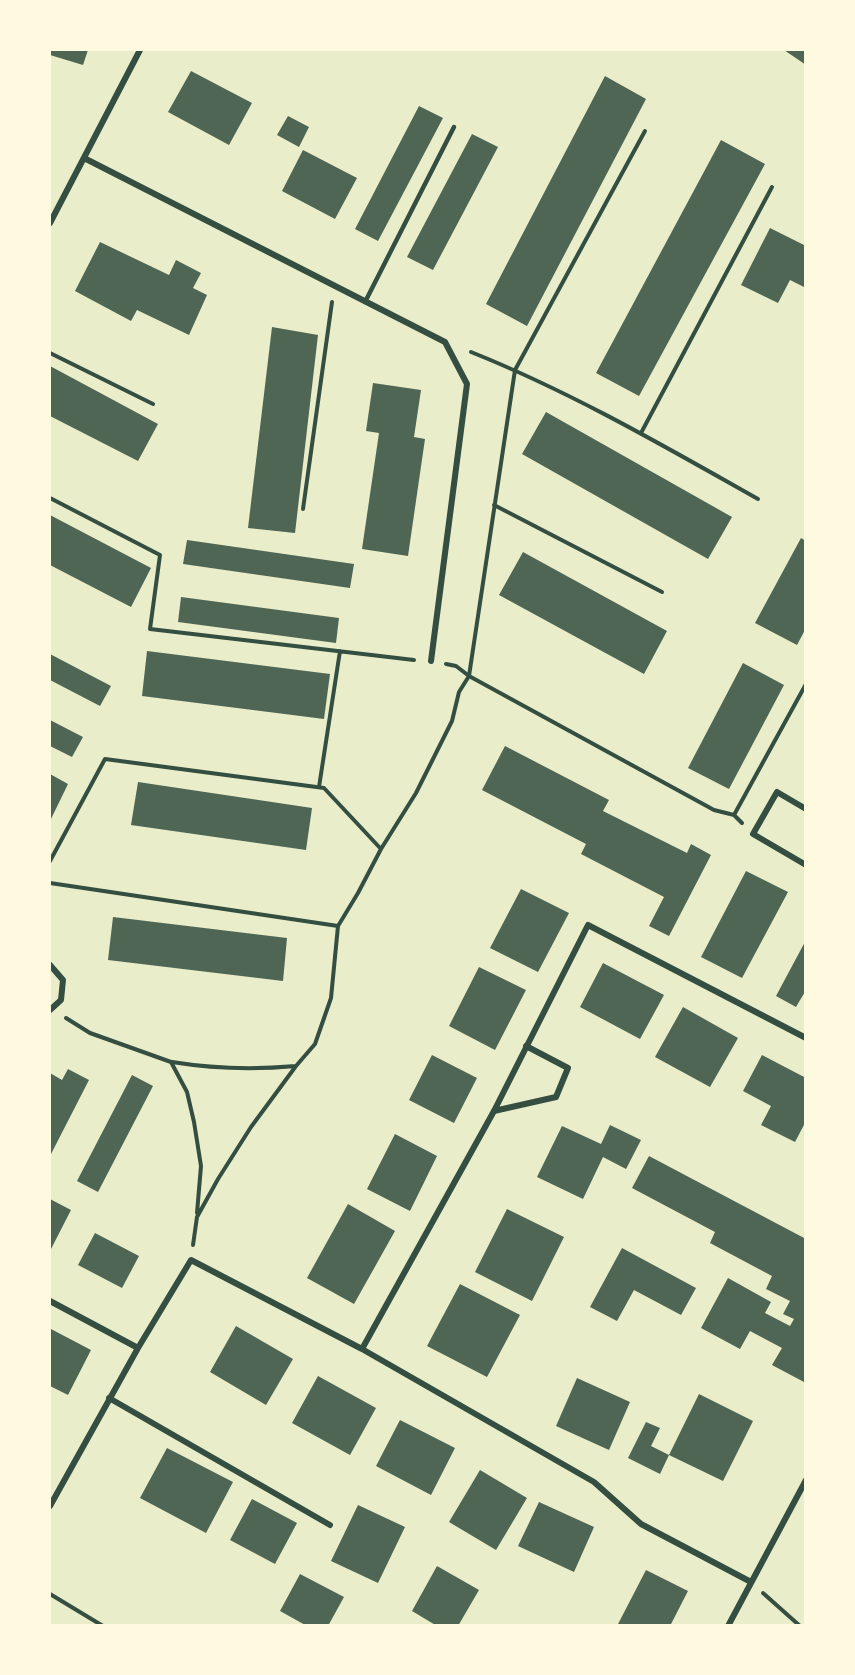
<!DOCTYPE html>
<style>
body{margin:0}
#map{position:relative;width:855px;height:1675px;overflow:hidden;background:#e9edc9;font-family:"Noto Serif",serif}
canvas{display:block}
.frame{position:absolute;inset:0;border:51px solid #fefae0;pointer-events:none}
</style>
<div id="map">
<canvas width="855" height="1675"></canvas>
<div class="frame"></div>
</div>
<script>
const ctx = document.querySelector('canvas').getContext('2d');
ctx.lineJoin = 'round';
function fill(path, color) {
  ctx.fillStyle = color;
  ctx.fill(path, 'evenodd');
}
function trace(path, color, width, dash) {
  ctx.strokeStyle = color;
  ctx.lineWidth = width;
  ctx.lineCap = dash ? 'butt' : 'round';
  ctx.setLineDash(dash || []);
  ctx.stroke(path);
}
const building = new Path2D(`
 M50,50H88L83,65L50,55Z
 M784,50H806V65Z
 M191,71L252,103L229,145L168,112Z
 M605,76L646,99L527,326L486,304Z
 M419,106L443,118L378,241L355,229Z
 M288,116L309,127L299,147L277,135Z
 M472,134L498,147L433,270L407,257Z
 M721,140L765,164L639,396L596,373Z
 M303,150L357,178L335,219L282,191Z
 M770,228L806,246V288L790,280L778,303L741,285Z
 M100,242L169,275L176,260L201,273L193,288L207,295L189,335L137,310L131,321L75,291Z
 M272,327L318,335L295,533L248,528Z
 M50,366L158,424L138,461L50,416Z
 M373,383L421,390L414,437L425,439L408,556L362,549L379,433L366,431Z
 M546,412L732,517L708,559L522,454Z
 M50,515L151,568L131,607L50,565Z
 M801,538L806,541V628L797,645L755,623Z
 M187,540L354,564L350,588L183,564Z
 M523,552L667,631L644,674L499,595Z
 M181,597L339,618L336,643L178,622Z
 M147,651L330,674L324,719L142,696Z
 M50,654L111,686L100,706L50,680Z
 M743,663L784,685L729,789L688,768Z
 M50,720L83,737L72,757L50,746Z
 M505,746L609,800L603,811L687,853L691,844L711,855L669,936L649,926L664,897L581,854L586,844L482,790Z
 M50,774L68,784L50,821Z
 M138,782L312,808L306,850L131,825Z
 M746,871L788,892L742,978L701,957Z
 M521,889L569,913L538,972L490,948Z
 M113,917L287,938L283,981L108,960Z
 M806,940V990L796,1007L776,996Z
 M603,963L664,995L640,1039L580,1007Z
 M479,967L526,990L495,1050L449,1026Z
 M683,1007L738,1038L710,1087L655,1057Z
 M432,1055L477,1078L454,1123L409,1100Z
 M762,1055L806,1078V1121L795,1142L761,1125L771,1106L743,1091Z
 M68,1069L89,1080L50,1156V1073L62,1080Z
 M132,1075L153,1086L98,1192L77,1181Z
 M610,1125L641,1140L626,1169L603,1157L583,1199L537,1177L562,1126L601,1144Z
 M395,1134L437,1156L410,1211L367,1189Z
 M649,1156L806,1239V1379L804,1382L772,1365L782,1348L750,1331L740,1349L701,1328L728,1278L771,1302L765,1313L790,1326L794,1319L783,1314L790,1301L766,1289L772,1276L710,1243L715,1232L632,1188Z
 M50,1199L71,1210L50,1251Z
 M348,1204L395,1231L354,1304L307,1278Z
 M507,1209L564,1237L532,1301L475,1272Z
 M95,1233L139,1256L122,1288L78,1265Z
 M622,1248L696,1288L681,1315L634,1290L617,1321L590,1307Z
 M460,1284L520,1315L487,1377L427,1346Z
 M236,1326L293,1359L266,1405L210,1372Z
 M51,1329L91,1350L68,1395L50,1386Z
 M318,1376L376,1408L350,1455L292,1423Z
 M577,1378L630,1402L609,1450L556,1426Z
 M699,1394L753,1421L723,1481L669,1455Z
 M400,1420L455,1448L431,1495L376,1466Z
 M646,1422L660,1428L651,1446L669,1455L660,1474L628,1458Z
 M167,1448L233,1482L206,1533L140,1498Z
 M480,1470L527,1498L496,1550L449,1522Z
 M252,1499L297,1523L275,1564L230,1540Z
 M539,1502L594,1527L574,1572L518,1546Z
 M358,1505L405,1527L378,1583L331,1561Z
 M437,1566L479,1590L458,1626H437L412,1611Z
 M646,1570L688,1591L670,1626H617Z
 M300,1574L344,1597L328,1626H307L280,1611Z`);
const path = new Path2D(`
 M471,352C571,392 664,446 758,499
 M50,353L153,404
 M641,433L772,187
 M50,498L160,555L150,629L414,660
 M494,505L662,592
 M303,509L332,302
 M446,664L456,666L469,676L714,810L734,815L742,823
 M319,787L340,651
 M734,815L806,684
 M50,861L105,759L324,788L381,849
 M50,883L338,926L358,893L381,849L416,793L452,721L459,692L469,676L515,370L645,131
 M66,1018L90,1033L171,1062L187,1092L194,1122L201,1166L197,1213
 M172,1062C215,1069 252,1070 296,1066
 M193,1245L197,1217L218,1179L251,1127L296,1066L315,1044L331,998L338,926
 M763,1593L800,1626
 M50,1594L103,1626`);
const service = new Path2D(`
 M365,302L454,127`);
const minor = new Path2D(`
 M84,158L445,342L467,384L431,661
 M50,223L140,50
 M806,809L777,792L753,834L806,865
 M50,965L63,980L61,1000L50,1010
 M494,1111L556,1097L568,1068L526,1046
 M50,1301L138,1348
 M362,1349L494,1111L588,925L806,1038
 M109,1398L330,1525
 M50,1506L138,1348L191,1260L362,1349L594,1482L641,1524L751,1582
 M728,1626L806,1480`);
fill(building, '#4f6655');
trace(path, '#344e41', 4);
trace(service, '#344e41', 4.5);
trace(minor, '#344e41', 6);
</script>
